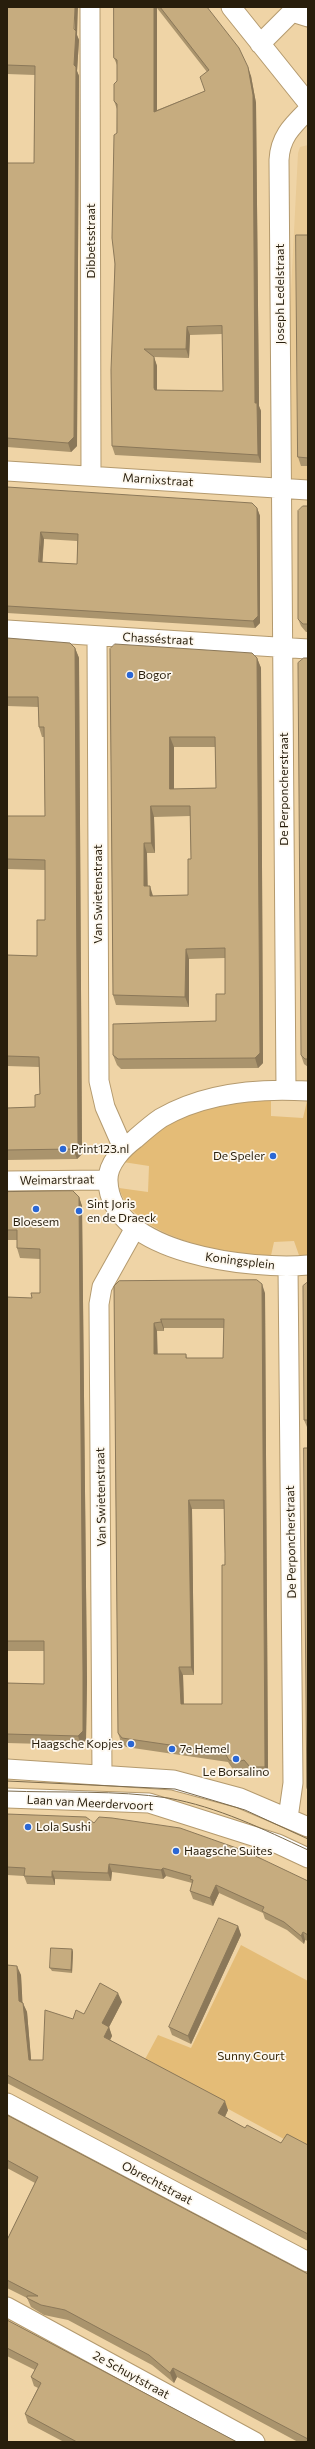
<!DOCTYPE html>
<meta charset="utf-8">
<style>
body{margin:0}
#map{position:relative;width:315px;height:2449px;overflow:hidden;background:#efd4a6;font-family:Commissioner,sans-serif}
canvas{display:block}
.frame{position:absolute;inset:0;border:8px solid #281e0c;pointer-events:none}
</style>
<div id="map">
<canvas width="315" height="2449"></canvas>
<div class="frame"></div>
</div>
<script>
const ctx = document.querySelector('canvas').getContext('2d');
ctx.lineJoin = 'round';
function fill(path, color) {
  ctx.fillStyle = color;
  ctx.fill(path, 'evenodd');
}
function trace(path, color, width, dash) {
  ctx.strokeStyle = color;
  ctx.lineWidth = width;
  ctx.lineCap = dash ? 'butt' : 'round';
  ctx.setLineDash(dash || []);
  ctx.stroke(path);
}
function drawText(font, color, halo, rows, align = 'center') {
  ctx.font = font + ' Commissioner,sans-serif';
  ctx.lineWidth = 3.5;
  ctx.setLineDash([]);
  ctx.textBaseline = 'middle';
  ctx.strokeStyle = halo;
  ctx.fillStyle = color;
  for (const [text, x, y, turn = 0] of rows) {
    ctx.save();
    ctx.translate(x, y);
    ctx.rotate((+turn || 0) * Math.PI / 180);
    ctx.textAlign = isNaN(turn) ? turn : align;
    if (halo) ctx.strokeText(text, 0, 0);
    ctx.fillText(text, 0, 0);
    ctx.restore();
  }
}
const built = new Path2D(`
 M308,145V489L281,488L298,153L300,147Z`);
const green = new Path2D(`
 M271,1097V1116L303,1118L308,1097V1258H300L294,1241L274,1242L270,1260C225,1253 134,1238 119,1188L148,1192L149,1166L123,1162L135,1145L177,1118L214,1105Z
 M241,1945L308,1981V2152L143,2063L158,2035L191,2048Z`);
const minor = new Path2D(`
 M90,7L91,476
 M231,7L308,103
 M292,12L308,17
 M260,44L292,12L293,7
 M7,471L308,490
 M7,630L308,649
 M97,636L99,1081L105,1107L123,1148
 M286,1090L279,160C280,137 292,126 308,110
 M308,1091C259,1088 204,1093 161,1118C152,1124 143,1132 135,1139C123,1148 107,1164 108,1181C110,1255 254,1270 308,1265
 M7,1181L107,1180
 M288,1267L293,1783L288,1818
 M7,1769L173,1780L240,1798L308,1827
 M102,1774L99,1304L102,1287L135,1228
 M7,1798L149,1803L278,1844L308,1858
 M7,2103L308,2262
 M7,2307L255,2442`);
const tram = new Path2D(`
 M7,1781L175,1789L245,1810L308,1839
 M7,1791C59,1793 117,1790 168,1798C218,1807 263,1829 308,1850`);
const wall = new Path2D(`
 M7,7L77,35L79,40L77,71L79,76L77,446L71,452L7,447V163H34L35,75L7,74Z
 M114,7H207L251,76L256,103L259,406L261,411V463L115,455L112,446L117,109L114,101L117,81V65L114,58ZM157,8L207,72L205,91L157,110ZM222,334L223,391L157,390V366L154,357L189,358L190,335Z
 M308,235V466H301L298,457Z
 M7,487L257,508L260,516V623L255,628L7,613ZM44,539L77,541V564L42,562Z
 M308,506V632H306L301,626L298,619Z
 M7,638L75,648L79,658L82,1154L77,1159L7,1160V1108L35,1107L40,1094L39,1067L7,1066V816H45L44,737H42L39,727L38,707L7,706ZM7,869L45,870V920L37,956L7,955Z
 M110,649L257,658L261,668L263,1063L258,1068L121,1069L117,1065L113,1055L216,1021L225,994V958L189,959V1007L116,1005L113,995ZM174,747H215L216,788L174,789ZM190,816L191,859L188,895L153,896L147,886V853H155L154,817Z
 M308,658V1067L304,1064L301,1055Z
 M7,1192L79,1197L82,1206L87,1681L86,1740L81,1745L7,1743V1683L44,1684V1651H7V1297L32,1298L40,1293V1259L20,1258L17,1248V1240H7Z
 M308,1282V1427H307L304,1420Z
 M114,1286L265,1293L268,1776H253L247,1768L240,1771L232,1768L228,1762L126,1747L121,1742L118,1733ZM164,1328H224L223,1358H187L186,1354H157V1331H164ZM192,1509H224L225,1554L222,1704H184L183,1675H194Z
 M7,1814L94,1823L308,1881V1941L305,1940L304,1944L287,1930L265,1919L263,1913L219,1893L213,1906L193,1899L190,1891L192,1883L166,1876L163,1879L112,1872L111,1881L55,1879V1885L27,1884L24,1876L7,1875Z
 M238,1926L241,1935L191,2044L172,2035L169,2027Z
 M72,1949L73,1952L72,1973L52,1971L50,1968Z
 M7,1965L21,1975L22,2002L27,2012L31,2060H43L73,2019L84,2014L122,2002L109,2027L112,2036L110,2040L228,2110L225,2117L245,2128L281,2143L308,2145V2241L7,2083Z
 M7,2115L308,2274V2442H298L177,2377L174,2383L152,2365L68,2320L44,2315L31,2307L27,2298L7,2288V2240L35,2183L7,2168Z
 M7,2320L237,2442H64L28,2423L25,2414L38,2388L34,2386L31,2377L35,2370L7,2356Z`);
const shadedWall = new Path2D(`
 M75,7H78L77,35L79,40L77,71L79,76L77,446L71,452L68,443Z
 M154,7H157V120L154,112Z
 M248,67L251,76L256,103L259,406L261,411V463L258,455L255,403Z
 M187,327L190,335L189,358L186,349Z
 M154,357L157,366V396L154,388Z
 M257,508L260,516V623L255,628L253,621Z
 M41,532L44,539L42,569L39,562Z
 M75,648L79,658L82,1154L77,1159L73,1149Z
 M257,658L261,668L263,1063L258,1068L255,1058Z
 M170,737L174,747V799L170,789Z
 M151,806L154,817L155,853L151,843Z
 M144,843L147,853L148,896L144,886Z
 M150,886L153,896H150Z
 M186,949L189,959V1007L185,997Z
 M79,1197L82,1206L87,1681L86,1740L81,1745L78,1736Z
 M262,1284L265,1293L268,1776L265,1767Z
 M161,1319L164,1328V1331L161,1322Z
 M154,1323L157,1331L158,1363L154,1354Z
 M189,1500L192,1509L194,1675L191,1667Z
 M179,1667L183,1675L184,1713L181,1704Z
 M109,1864L112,1872L111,1881L108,1873Z
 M163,1868L166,1876L163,1879L161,1870Z
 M52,1871L55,1879V1885L52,1877Z
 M216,1885L219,1893L213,1906L210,1898Z
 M238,1926L241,1935L191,2044L188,2036Z
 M303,1932L305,1940L304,1944L301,1936Z
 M72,1949L73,1952L72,1973L71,1970Z
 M17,1966L21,1975L23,2011L19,2001Z
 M118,1993L122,2002L109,2027L112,2036L107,2046L104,2037L102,2023Z
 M23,2003L27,2012L32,2070L29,2060Z
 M225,2101L228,2110L222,2123L218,2113Z
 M173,2368L177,2377L174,2383L170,2373Z`);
const building = new Path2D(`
 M7,7H75L74,29L76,31L74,65L76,67L74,437L68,443L7,438V163H34L35,66L7,65Z
 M114,7H154V112L205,91L200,77L209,70L160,7H207L239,48L248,67L253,95L255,403H257L258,455L112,446L111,370L115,264L112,238L114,135L117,133V104L114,101V84L117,81V60L114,58ZM222,326L223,391L155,390L154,388V357L144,349H186L187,327Z
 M296,235H308V458L298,457Z
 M7,487L252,503L257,508L258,616L253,621L7,606ZM41,532L78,534L77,564L39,562Z
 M303,506H308V624H303L298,619V511Z
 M7,638L70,643L75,648L78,1144L73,1149L7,1150V1108L35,1107V1095L40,1094L39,1057L7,1056V955L37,956V920H45V860L7,859V816H45L44,727H39L38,697H7Z
 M115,644L252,653L257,658L260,1053L255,1058L118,1059L113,1055V1024L216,1021V994H225V948L186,949L185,997L113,995L110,649ZM170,737H215L216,788L170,789ZM151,806H190L191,859H188V895L150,896V886H144V843H151Z
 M304,658H308V1059H305L301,1055L298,663Z
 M73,1191L79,1197L83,1672V1731L78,1736L7,1734V1683L44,1684V1641H7V1297L32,1298L31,1293H40V1249L17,1248V1230H7V1192Z
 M257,1280L262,1284L265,1767H250L244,1760L237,1762L229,1760L225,1753L122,1738L118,1733L114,1286L119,1281ZM161,1319H224L223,1358H186V1354H154V1323L161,1322ZM189,1500H224L225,1554V1565H222V1704H181L179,1667H191Z
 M308,1282V1420H304L303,1286Z
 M304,1448H308V1791L307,1788Z
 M7,1814L86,1817L94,1823L99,1817L112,1818L180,1828L245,1851L308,1881V1935L303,1932L301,1936L284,1922L262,1911L264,1907L216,1885L210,1898L190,1891L193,1880L190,1879L191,1876L163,1868L161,1870L109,1864L108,1873L52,1871V1877L24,1876L25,1868L7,1867Z
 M219,1918L238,1926L188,2036L169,2027Z
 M51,1948L72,1949L71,1970L50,1968Z
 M7,1965L17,1966L19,2001L23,2003L29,2060H43L45,2010L73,2019L76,2010L84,2014L100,1983L118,1993L102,2023L109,2027L104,2037L225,2101L218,2113L245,2128L247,2125L281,2143L287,2134L308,2145V2234L7,2075Z
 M7,2115L308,2274V2439L173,2368L170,2373L149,2355L65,2310L41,2305L27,2298V2296H38L7,2280V2240L38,2177L7,2160Z
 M7,2320L237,2442H77L25,2414L41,2383L31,2377L38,2364L7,2348Z`);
const markers = [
 [130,675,4,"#2a67d5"],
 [63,1149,4,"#2a67d5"],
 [273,1156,4,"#2a67d5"],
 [36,1209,4,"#2a67d5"],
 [79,1211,4,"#2a67d5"],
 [131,1744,4,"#2a67d5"],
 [172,1749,4,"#2a67d5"],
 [236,1759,4,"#2a67d5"],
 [28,1827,4,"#2a67d5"],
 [176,1851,4,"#2a67d5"]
];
const streetNames = [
 ["Dibbetsstraat",91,241,-90],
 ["Joseph Ledelstraat",280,294,-90],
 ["Marnixstraat",158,480,4],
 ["Chasséstraat",158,639,3],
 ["De Perponcherstraat",284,789,-90],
 ["Van Swietenstraat",98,894,-90],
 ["Weimarstraat",57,1180,-1],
 ["Koningsplein",240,1261,7],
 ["Van Swietenstraat",101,1497,-91],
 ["De Perponcherstraat",291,1542,-91],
 ["Laan van Meerdervoort",90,1803,3],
 ["Obrechtstraat",157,2183,28],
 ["2e Schuytstraat",131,2375,29]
];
const poiNames = [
 ["Bogor",138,675],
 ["Print123.nl",71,1149],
 ["De Speler",265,1156,"right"],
 ["Sint Joris",87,1204],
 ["en de Draeck",87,1218],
 ["Bloesem",36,1222,"center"],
 ["Haagsche Kopjes",123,1744,"right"],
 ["7e Hemel",180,1749],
 ["Le Borsalino",236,1772,"center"],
 ["Lola Sushi",36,1827],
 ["Haagsche Suites",184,1851]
];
const parkNames = [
 ["Sunny Court",251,2056]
];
fill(built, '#e9ca95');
fill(green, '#e4bc77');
trace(minor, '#b49a6e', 21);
trace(minor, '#fff', 19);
trace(tram, '#7b6a4c', 1);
fill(wall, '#aa946d');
fill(shadedWall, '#8b7859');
fill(building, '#c6ac7f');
trace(building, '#8b7859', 1);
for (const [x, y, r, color] of markers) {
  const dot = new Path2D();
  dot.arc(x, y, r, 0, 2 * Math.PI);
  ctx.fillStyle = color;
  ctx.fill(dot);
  trace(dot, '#fdf8ef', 1.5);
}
drawText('12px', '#281e0c', '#fdf8ef', streetNames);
drawText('12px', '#281e0c', '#fdf8ef', poiNames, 'left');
drawText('12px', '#3a2a09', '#fdf8ef', parkNames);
</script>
